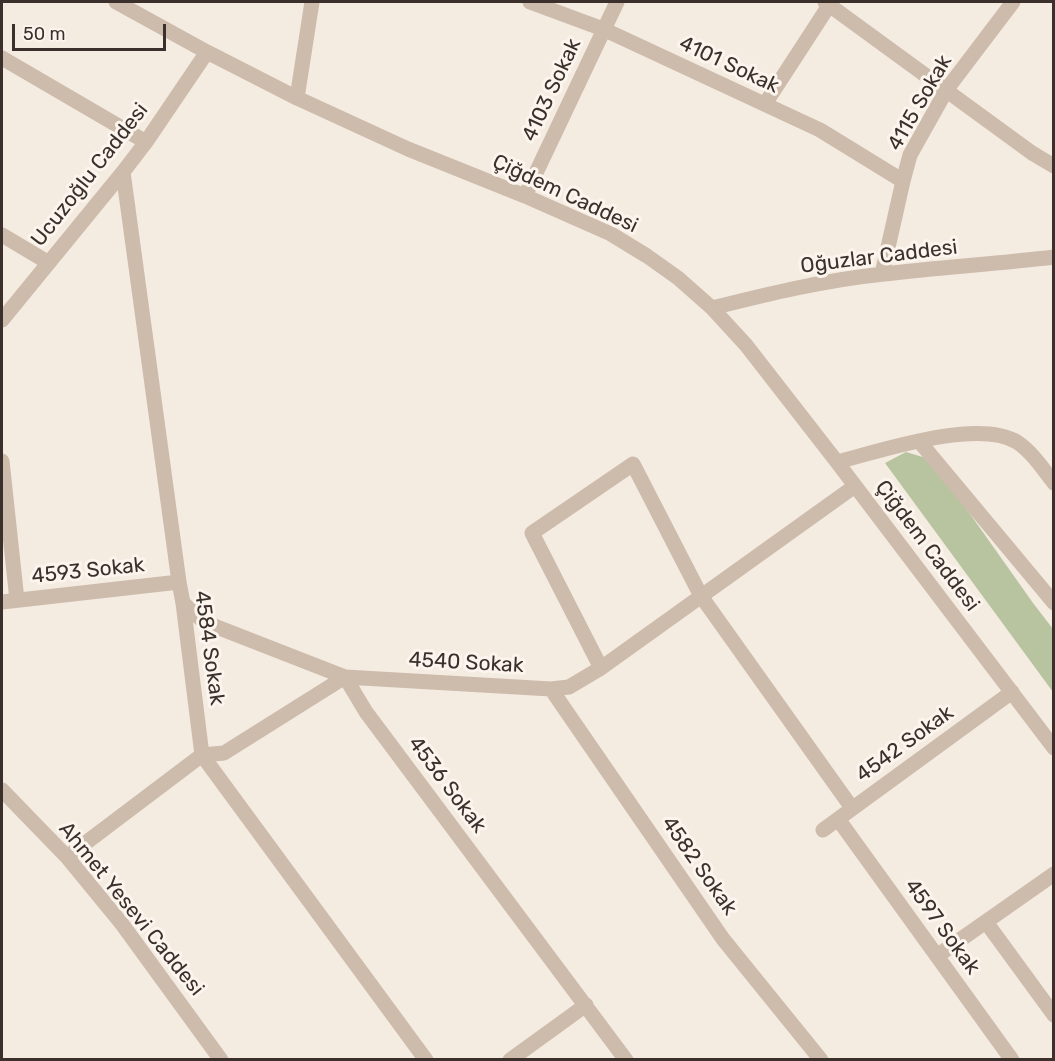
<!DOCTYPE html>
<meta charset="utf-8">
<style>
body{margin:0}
#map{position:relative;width:1055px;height:1061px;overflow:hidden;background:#f4ebe1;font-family:Rubik,sans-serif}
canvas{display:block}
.frame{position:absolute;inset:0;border:3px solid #3b302b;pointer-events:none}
.scale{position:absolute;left:12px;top:24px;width:154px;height:27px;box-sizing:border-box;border:3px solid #3b302b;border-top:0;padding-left:8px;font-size:18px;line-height:21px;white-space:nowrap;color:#3b302b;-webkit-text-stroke:4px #fbf5ee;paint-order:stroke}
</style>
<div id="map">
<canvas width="1055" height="1061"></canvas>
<div class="frame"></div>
<div class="scale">50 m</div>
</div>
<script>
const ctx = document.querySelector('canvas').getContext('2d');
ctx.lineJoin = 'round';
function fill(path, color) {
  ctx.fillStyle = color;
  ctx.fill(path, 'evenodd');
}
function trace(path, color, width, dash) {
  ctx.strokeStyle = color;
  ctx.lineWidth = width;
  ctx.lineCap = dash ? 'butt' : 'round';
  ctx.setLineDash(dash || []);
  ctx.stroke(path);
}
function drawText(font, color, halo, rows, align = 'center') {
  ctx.font = font + ' Rubik,sans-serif';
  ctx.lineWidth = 6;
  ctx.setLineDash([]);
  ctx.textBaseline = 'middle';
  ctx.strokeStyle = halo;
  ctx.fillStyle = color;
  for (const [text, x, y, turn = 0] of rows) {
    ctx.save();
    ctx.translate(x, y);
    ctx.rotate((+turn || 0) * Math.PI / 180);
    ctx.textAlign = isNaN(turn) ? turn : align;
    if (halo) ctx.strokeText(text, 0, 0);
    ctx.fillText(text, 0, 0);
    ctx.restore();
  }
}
const green = new Path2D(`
 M906,452L926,458L951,487L1033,603L1053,629V692L885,463Z`);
const minor = new Path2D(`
 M116,2L207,52L297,98L408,149L525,196L611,234L647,256L678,278L712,308L746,345L837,462L1054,748
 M530,2L603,29L820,130L903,181
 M825,2L1032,153L1054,166
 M2,58L146,142
 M297,98L312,2
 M765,104L830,4
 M123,172L179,582L183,603L202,755L426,1060
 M525,196L617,2
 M2,235L49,263
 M882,274L903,181L910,155L947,89L1013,2
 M712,308C768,294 825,280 884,274C940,267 997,264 1054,257
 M2,320L123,172L146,142L207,52
 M919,441L1054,603
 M2,461L17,600
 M837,462C880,451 977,418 1017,442C1032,452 1043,469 1054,483
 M2,602L179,582
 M183,603L204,622L345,677L366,712L626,1060
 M601,668L532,533L633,464L701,596L852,808
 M551,689L723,939L821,1060
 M2,790L67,857L122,924L221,1060
 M838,819L1012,1060
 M823,830L1012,692
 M67,857L202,755L224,753L345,677L551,689L569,687L601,668L855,486
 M986,922L1054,1015
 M937,956L1054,874
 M510,1060L586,1005`);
const streetNames = [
 ["4101 Sokak",729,65,25],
 ["4103 Sokak",552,90,-65],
 ["4115 Sokak",920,103,-60],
 ["Ucuzoğlu Caddesi",90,175,-52],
 ["Çiğdem Caddesi",565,194,25],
 ["Oğuzlar Caddesi",879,257,-7],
 ["Çiğdem Caddesi",927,546,53],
 ["4593 Sokak",88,571,-6],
 ["4584 Sokak",209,648,82],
 ["4540 Sokak",466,663,3],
 ["4542 Sokak",905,744,-36],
 ["4536 Sokak",447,785,53],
 ["4582 Sokak",699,866,55],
 ["Ahmet Yesevi Caddesi",131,909,51],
 ["4597 Sokak",942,927,54]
];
fill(green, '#b8c4a0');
trace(minor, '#cdbbac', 15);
drawText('21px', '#3b302b', '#fbf5ee', streetNames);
</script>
